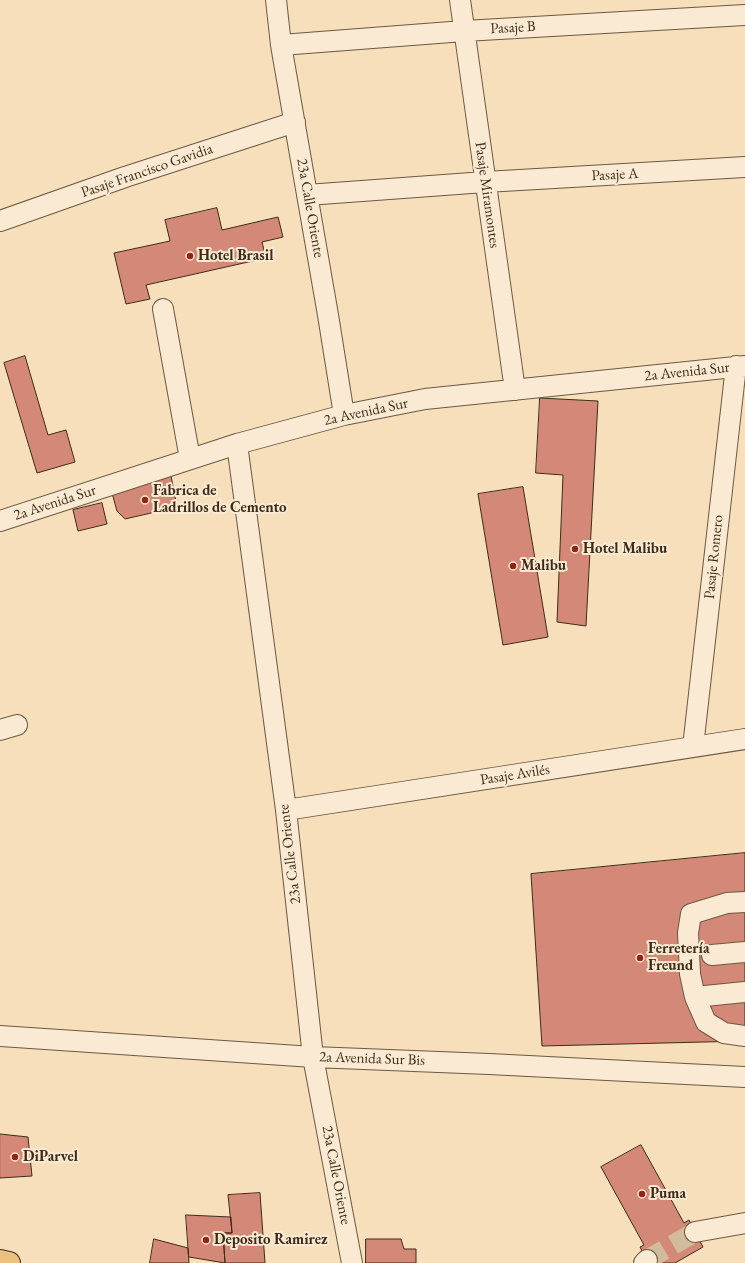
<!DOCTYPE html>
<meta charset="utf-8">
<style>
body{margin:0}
canvas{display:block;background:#f7dfbb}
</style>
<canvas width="745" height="1263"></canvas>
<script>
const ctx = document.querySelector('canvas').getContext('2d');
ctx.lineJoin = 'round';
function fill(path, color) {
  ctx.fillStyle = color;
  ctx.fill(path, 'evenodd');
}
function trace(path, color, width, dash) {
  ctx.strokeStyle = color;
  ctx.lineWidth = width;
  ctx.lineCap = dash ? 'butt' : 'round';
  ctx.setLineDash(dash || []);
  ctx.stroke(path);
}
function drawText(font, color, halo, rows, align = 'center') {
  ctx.font = font + ' "EB Garamond",serif';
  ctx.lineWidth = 4;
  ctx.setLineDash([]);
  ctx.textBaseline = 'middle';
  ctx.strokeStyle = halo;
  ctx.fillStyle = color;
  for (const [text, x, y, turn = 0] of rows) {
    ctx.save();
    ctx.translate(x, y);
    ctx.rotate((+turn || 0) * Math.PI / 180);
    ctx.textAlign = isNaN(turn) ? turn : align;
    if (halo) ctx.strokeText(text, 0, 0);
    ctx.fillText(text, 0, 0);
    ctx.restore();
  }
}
const building = new Path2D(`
 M217,208L222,230L278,217L283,237L262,242L266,258L146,285L150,299L126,304L114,253L170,241L165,220Z
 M25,356L48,435L66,430L75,462L37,473L4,363Z
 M540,398L598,401L586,626L557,622L563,475L536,473Z
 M171,476L177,507L125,519L117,511L112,493Z
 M523,487L548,637L503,645L478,494Z
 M102,503L107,524L78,531L73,510Z
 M745,853V1041L542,1046L531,874Z
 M0,1134L28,1137L32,1176L0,1178Z
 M641,1145L684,1223L689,1220L703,1247L675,1263H648L640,1247L644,1245L601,1167Z
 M260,1193L265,1263H225L223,1233H232L228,1195Z
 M186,1215L231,1217L232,1233H223L225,1263L189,1257Z
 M154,1239L188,1248L189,1263H150Z
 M366,1239H401L404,1249H416V1263H366Z`);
const minorTunnel = new Path2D(`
 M647,1260L695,1232`);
const minor = new Path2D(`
 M276,0L281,45L328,315L344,415
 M460,0L515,390
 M281,45L464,31L745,15
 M307,195L485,182L745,167
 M0,221L125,177L295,122
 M163,309L190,459
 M237,444L286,810L313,1057L352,1263
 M0,521L237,444L344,415L425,399L745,366
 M0,730L17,725
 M693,747L736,366
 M286,810L745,739
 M745,902L727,903L691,914L688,933L690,974L695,997L706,1022L724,1033L745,1036
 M712,955L745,952
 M695,997L745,992
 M0,1036L313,1057L489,1064L745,1077
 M695,1232L745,1223
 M644,1263L647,1260`);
const major = new Path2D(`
 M0,1261L9,1263`);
const markers = [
 [190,256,4,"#8f2418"],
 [145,500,4,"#8f2418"],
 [575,549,4,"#8f2418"],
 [513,566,4,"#8f2418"],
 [640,958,4,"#8f2418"],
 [15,1157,4,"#8f2418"],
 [642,1194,4,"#8f2418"],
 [206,1240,4,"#8f2418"]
];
const streetNames = [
 ["Pasaje B",513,28,-3],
 ["Pasaje Francisco Gavidia",147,171,-19],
 ["Pasaje A",615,175,-3],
 ["Pasaje Miramontes",487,195,82],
 ["23a Calle Oriente",310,208,80],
 ["2a Avenida Sur",687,372,-6],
 ["2a Avenida Sur",366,412,-12],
 ["2a Avenida Sur",55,503,-18],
 ["Pasaje Romero",714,557,-84],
 ["Pasaje Avilés",515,775,-9],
 ["23a Calle Oriente",290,854,-97],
 ["2a Avenida Sur Bis",372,1059,2],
 ["23a Calle Oriente",336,1175,79]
];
const poiNames = [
 ["Hotel Brasil",198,256],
 ["Fabrica de",153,491],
 ["Ladrillos de Cemento",153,508],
 ["Hotel Malibu",583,549],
 ["Malibu",521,566],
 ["Ferretería",648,949],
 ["Freund",648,966],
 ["DiParvel",23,1157],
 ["Puma",650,1194],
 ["Deposito Ramirez",214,1240]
];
fill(building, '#d48877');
trace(building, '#3e2c18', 1);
trace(minorTunnel, '#d2bb9a', 20, [20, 10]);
trace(minor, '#6c5941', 22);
trace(major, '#3e2c18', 24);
trace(minor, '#faead3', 20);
trace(major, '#ecc07e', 22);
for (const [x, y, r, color] of markers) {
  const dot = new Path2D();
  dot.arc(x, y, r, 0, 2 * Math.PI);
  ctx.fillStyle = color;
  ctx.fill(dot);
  trace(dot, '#faead3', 1.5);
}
drawText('15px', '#3e2c18', '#faead3', streetNames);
drawText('bold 15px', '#3e2c18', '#faead3', poiNames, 'left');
</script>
